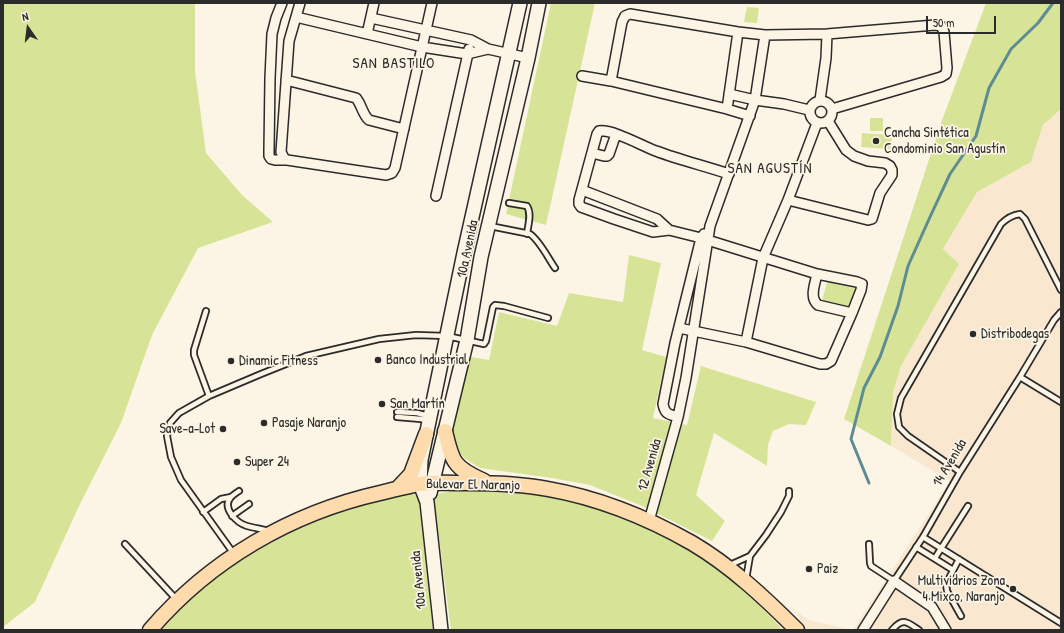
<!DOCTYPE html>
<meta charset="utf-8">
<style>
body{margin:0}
#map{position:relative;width:1064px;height:633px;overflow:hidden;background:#fcf5e5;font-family:"Patrick Hand",sans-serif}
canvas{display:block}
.frame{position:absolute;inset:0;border:4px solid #2b2b2b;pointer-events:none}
.north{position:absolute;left:8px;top:8px;width:40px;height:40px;-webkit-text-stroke:3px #fcf5e5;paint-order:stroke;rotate:346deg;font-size:11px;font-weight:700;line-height:16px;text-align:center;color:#2b2b2b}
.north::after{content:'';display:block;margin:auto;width:14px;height:18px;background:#2b2b2b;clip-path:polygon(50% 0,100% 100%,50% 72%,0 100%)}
.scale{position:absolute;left:926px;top:16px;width:70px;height:18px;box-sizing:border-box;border:2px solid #2b2b2b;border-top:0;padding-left:5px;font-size:12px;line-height:14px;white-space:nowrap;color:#2b2b2b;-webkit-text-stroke:3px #fcf5e5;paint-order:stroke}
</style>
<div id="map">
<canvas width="1064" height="633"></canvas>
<div class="frame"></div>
<div class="north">N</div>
<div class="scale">50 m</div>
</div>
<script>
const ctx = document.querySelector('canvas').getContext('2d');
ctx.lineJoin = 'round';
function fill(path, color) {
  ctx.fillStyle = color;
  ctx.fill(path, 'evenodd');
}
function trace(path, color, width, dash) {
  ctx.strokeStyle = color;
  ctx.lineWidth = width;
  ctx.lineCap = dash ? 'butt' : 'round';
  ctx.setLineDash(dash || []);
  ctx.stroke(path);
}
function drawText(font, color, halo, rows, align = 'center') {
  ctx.font = font + ' "Patrick Hand",sans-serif';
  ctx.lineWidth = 3.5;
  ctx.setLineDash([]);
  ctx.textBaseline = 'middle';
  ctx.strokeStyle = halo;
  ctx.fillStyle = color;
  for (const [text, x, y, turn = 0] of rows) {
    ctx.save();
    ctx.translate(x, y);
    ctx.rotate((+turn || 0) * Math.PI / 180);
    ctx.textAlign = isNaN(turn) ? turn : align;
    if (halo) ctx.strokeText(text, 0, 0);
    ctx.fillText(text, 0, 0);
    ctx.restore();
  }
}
const built = new Path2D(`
 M1061,109V630H853L950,481L891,446L893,393L901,366L959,264L943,249L977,192L1031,162L1043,125Z
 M790,606L808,620L852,630H808Z`);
const green = new Path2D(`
 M3,3H195V71L206,153L242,195L273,222L198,248L152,335L121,423L80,504L35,602L3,627Z
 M551,3H595L546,225L506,214Z
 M986,3H1061V109L1043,125L1031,162L977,192L943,249L959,264L901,366L893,393L891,446L844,419L941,123Z
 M747,7L759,8L757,23L744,22Z
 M870,118H883V131H870Z
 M862,133L892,135L891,149L861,147Z
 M629,255L661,263L642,350L666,357L653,418L687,425L701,366L816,402L806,425L789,424L773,431L768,445L767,466L714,433L696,495L725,521L712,541L642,506L590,485L552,478L480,468L464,458L456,447L452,434L470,357L489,360L499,312L557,326L569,293L623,302Z
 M827,282L858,289L854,309L822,301Z
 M461,489L518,492L556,498L598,509L637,524L687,548L727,574L772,618L783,630H451L434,499L437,494Z
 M406,494H414L419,499L433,630H162L171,619L198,593L241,559L295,530L344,509Z`);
const stream = new Path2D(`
 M869,483L851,439L864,388L880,357L898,306L908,266L930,217L950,174L976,136L989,88L1011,49L1038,23L1053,3`);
const lane = new Path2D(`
 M509,203L527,206C532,214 528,225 527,234
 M490,226L530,234C540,241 548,258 555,268
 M206,311L194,350V355L209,396
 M1020,377L1061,402
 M397,412L417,413L429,416
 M397,417L421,419L429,421
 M960,472L908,436L899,427L897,414L901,398L1001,224C1007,218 1012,215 1020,214L1025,219L1061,290
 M239,491C236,493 233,495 231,497C221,508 237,523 247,526C254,528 262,529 269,531
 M203,512L221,499L231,497
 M232,516L249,504
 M923,537L1061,623
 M125,544L177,600
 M869,544L870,563L871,566L894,581L923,537L960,472L1020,377L1054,320L1061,312
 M916,547L953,570
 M234,554L181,480L171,457L167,436L170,423L179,413L209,396L261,374L306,356L379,339L416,335L447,336L484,344L486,341L493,307L495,305L504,306L548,318
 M935,558L968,506
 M959,559L946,584L947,591L961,616
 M730,565L750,556
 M746,579L750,556L766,535L781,512L789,496V491
 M892,630C903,617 907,622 919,630`);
const street = new Path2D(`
 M282,3L276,18L272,34L270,78L269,150V156L271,159L275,160H287
 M300,3L289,41L281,152L284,158L287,160L386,175L392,173L395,168L432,3
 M296,17L422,47L467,54L488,49
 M371,18L471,40L488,49L528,58
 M367,34L374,3
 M582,76L611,81L727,109L750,116
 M286,80L356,98C362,105 362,114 369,120L404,129
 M611,81L622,22L625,16L630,14L738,32L765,35L827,34L935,25L941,26L944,32L947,68L946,74L941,77L832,109
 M729,94L755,100L784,104L809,110
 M820,100L826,58L827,34
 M810 112a11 11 0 1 1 22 0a11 11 0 1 1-22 0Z
 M727,109L738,32
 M592,153L604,156H607L609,154L616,134
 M582,190L657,219L669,230
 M436,196L469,49
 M788,200L868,220L872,219L880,193L892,175V170L890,166L885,163L868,161L854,156L846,150L828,121
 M817,274C815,284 809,298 818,305L852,313
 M679,328L746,342L820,364H826L831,361L852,313L861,290L862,284L857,282L817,274L701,238L669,230L653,232L614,219L581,207L579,204V200L597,134L599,131C613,129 642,146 656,151C680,160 705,166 729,174
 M746,342L763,258L788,200L817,123
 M678,417C669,414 665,415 663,404L675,343L701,238L704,234
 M649,521L678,417L686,378L710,226L755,100L765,35
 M863,630L894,581L932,607L946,630`);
const secondary = new Path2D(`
 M430,493L467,340L481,257L528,58L539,3
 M441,630L427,502L420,484L421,460L464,253L520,3`);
const primary = new Path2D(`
 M445,431C452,462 454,468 484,481
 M397,489L411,474L426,434
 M150,630C210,560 291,513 380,493C393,490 406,486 420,484C435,482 452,483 467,483C494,483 522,484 548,489C599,498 648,518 692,543C731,566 765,598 797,630`);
const markers = [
 [876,141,4,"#2b2b2b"],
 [973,334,4,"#2b2b2b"],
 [378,360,4,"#2b2b2b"],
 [231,361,4,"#2b2b2b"],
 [382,404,4,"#2b2b2b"],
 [264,423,4,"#2b2b2b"],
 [223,429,4,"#2b2b2b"],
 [237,462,4,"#2b2b2b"],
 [809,569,4,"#2b2b2b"],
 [1013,589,4,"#2b2b2b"]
];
const poiNames = [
 ["Cancha Sintética",884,133],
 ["Condominio San Agustín",884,149],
 ["Distribodegas",981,334],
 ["Banco Industrial",386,360],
 ["Dinamic Fitness",239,361],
 ["San Martín",390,404],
 ["Pasaje Naranjo",272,423],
 ["Save-a-Lot",215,429,"right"],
 ["Super 24",245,462],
 ["Paiz",817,569],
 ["Multividrios Zona",1005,581,"right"],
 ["4 Mixco, Naranjo",1005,597,"right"]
];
const streetNames = [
 ["10a Avenida",468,249,-78],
 ["14 Avenida",950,463,-59],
 ["12 Avenida",650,465,-74],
 ["Bulevar El Naranjo",473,485,1],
 ["10a Avenida",419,580,-96]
];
const neighbourhoodNames = [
 ["SAN BASTILO",394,64],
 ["SAN AGUSTÍN",770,169]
];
fill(built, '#f9e7d0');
fill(green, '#d7e497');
trace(stream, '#5d8d93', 3);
trace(lane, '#2b2b2b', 8);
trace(street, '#2b2b2b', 12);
trace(secondary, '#2b2b2b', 16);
trace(primary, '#2b2b2b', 17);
trace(lane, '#fcf5e5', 4.5);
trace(street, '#fcf5e5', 9);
trace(secondary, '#fcf5e5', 13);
trace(primary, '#fedbac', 14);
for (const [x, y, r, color] of markers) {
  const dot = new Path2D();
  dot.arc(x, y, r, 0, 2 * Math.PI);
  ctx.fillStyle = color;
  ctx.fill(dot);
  trace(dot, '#fcf5e5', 1.5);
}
drawText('14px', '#2b2b2b', '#fcf5e5', poiNames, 'left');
drawText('14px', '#2b2b2b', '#fcf5e5', streetNames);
ctx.letterSpacing = '1px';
drawText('15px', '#2b2b2b', '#fcf5e5', neighbourhoodNames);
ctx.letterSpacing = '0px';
</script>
